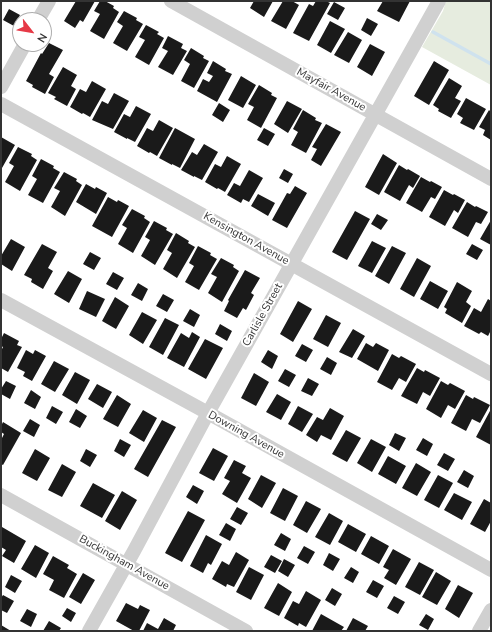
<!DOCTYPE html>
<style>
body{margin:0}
#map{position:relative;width:492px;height:632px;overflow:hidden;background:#fff;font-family:"Nunito Sans",sans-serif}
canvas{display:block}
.frame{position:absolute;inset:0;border:2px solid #333;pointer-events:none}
.north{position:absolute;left:12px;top:12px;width:40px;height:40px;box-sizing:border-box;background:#fff;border:1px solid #adadad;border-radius:50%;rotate:121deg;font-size:11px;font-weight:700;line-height:16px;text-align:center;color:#333}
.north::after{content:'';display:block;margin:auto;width:14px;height:18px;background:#e63946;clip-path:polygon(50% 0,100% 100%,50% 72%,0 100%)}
</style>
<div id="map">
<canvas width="492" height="632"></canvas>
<div class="frame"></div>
<div class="north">N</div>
</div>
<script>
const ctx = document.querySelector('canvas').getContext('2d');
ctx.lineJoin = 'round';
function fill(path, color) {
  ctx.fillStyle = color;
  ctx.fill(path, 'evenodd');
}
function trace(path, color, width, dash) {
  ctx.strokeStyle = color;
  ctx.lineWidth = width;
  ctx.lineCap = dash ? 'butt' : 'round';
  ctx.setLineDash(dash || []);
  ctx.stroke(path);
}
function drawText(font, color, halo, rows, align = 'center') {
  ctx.font = font + ' "Nunito Sans",sans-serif';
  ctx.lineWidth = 4;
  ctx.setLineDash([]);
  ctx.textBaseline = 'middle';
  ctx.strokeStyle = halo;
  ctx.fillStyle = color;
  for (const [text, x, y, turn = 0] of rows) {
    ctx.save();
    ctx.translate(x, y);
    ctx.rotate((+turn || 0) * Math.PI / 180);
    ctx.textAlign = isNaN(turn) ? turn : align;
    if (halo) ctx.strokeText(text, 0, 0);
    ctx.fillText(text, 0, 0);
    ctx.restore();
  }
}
const green = new Path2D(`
 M446,1H491V85L422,47L443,11Z`);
const stream = new Path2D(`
 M433,32L491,64`);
const building = new Path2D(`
 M76,1H95L83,22L80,20L75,28L64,21Z
 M100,1H105L114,6L113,8L119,12L104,39L90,31L100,14L94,11Z
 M254,1H273L264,17L250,8Z
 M283,1H292L299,5L286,29L271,21Z
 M316,1H326L330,3L309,41L293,33L309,4L313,6Z
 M383,1H410L399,22L377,11Z
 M334,2L345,8L338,20L327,14Z
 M9,9L20,15L14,26L3,20Z
 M124,11L137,18L136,20L143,24L127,51L113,43L123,26L117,22Z
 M367,18L378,24L371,36L361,30Z
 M330,21L345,29L331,53L317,45Z
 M146,25L159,32L157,34L164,38L149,65L135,57L145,40L139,37Z
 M348,32L362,40L349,63L334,55Z
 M168,36L183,44L181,48L187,51L173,75L158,67L168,51L162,48Z
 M49,43L63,50L49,74L54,77L45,94L32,87L33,85L26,81L41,53L42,54Z
 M370,44L385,52L372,76L357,67Z
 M191,48L204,56L203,58L209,61L194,88L181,81L190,64L184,60Z
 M213,61L226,69L225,71L232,74L217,102L197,91L203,79L209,82L213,76L207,73Z
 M434,61L449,70L429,105L414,96Z
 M63,67L77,75L71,86L76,89L67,106L54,99L56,97L48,93Z
 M241,76L256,85L243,108L228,100Z
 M449,78L462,86L455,98L461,101L451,118L438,111L439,109L433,105Z
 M92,81L106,89L90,117L83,113L82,114L70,107L80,89L86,92Z
 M259,85L272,93L271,95L277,98L261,128L247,120L254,107L248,104Z
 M114,93L129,101L113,129L92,120L102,101L108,104Z
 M466,98L486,109L474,130L460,123L463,118L457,114Z
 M287,101L302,109L288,133L274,124Z
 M219,103L230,110L223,122L212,115Z
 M136,106L151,114L135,142L127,138V139L114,132L124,114L130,117Z
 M303,110L316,118L315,120L322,123L306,153L291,145L298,132L293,129Z
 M489,110L491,112V140L483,135L485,130L479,127Z
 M159,120L173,128L157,156L150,152L149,153L137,146L147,128L153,131Z
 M326,124L341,132L321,166L311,160L317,149L312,147Z
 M175,128L195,139L180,168L172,164V165L159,158Z
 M264,128L275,134L268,146L257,140Z
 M1,137L15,145L2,168L1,167Z
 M204,144L218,152L202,180L194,176V177L181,170L192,152L197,155Z
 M18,147L32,154L31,156L37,160L20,191L5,182L14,166L9,163Z
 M383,154L397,163L379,195L365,187Z
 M227,156L241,164L225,192L218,188L217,189L205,182L215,164L221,167Z
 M41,159L54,166L53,168L60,172L43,203L28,195L37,179L32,176Z
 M399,165L407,170L408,169L420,176L413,188L409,185L400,201L384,192Z
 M284,169L293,174L288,183L279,178Z
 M249,170L263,178L249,202L243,199L241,203L227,195L234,183L240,186Z
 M64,172L77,179L76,181L82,185L65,216L51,207L60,191L54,188Z
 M421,177L430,182L431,181L442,187L435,199L431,197L422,212L406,203Z
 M86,184L95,189L96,187L107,193L96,214L76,202Z
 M295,186L307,193L287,228L272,220L287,193L290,194Z
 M444,190L453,195L454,194L465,200L458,213L454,210L445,226L429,217Z
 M258,194L275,203L268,216L251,206Z
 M108,197L117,202L118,200L129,206L112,237L92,226Z
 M467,202L475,207L476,206L488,212L481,224L476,222L468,237L452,228Z
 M132,209L145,216L144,218L150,222L133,253L118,244L127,228L122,225Z
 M355,211L370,219L347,260L332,252Z
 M377,214L388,220L381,230L371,224Z
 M491,220V245L480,239Z
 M154,221L167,228L166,230L173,234L155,265L141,256L150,240L145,237Z
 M176,233L189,241L188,243L195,247L177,278L163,269L172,253L167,250Z
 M11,239L25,247L12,271L1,264V256Z
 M372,241L386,248L372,273L358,266Z
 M42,244L57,252L48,268L53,271L43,289L31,282L32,279L24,275Z
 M472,244L483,250L477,260L466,254Z
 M198,246L211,253L210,255L217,259L199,290L185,282L194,266L189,263Z
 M392,246L406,253L389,284L375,276Z
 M90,252L101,258L94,270L83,264Z
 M221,258L234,265L233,267L239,271L222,302L208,293L217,277L211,274Z
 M417,258L431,266L414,297L400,289Z
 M245,270L260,278L251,293L254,295L246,310L243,308L237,318L224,311L229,301L228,300Z
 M68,271L82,279L69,303L54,294Z
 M113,272L124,278L117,290L106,284Z
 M430,281L448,291L438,309L420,299Z
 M457,282L472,291L466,302L471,306L462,323L445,313L447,309L444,307Z
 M138,283L148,289L142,301L131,295Z
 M87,291L105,299L96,317L79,309Z
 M163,294L174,300L167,312L156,306Z
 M115,297L129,306L116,329L102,321Z
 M488,299L491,301V330L488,336L481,332L479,334L464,326L474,308L481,312Z
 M298,301L312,309L293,342L280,334Z
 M190,309L200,315L194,327L183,321Z
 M142,312L157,320L143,344L129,335Z
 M326,315L341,323L328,347L313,339Z
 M165,318L179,325L163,355L149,347Z
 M220,324L232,331L227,341L215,334Z
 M353,329L365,336L352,358L339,352Z
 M192,332L200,337L184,367L167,358L181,333L189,338Z
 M4,333L19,341L17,345L22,347L8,372L1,368V351L3,347L1,346V339Z
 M205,339L223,348L206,379L188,369Z
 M366,343L373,347L376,343L389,350L378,371L357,359Z
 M302,344L313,350L306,362L295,356Z
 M26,350L33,354L35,350L46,356L32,381L23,376L25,372L17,368Z
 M268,350L278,356L272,369L261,362Z
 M392,354L399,358L401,356L416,364L406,382L399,378L392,390L377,382Z
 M327,357L337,363L331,375L320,369Z
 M54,361L69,369L55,392L41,384Z
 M417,368L424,372L425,370L440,378L430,396L423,392L417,404L401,396Z
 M285,369L296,375L289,387L278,381Z
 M75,372L90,380L77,404L62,395Z
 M254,373L269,382L256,406L241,398Z
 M308,378L319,384L312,396L301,391Z
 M6,381L16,386L10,399L1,394V389Z
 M441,381L448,385L450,383L465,391L455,409L448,405L441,418L426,409Z
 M97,384L112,392L103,408L88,399Z
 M31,390L41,397L35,409L24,403Z
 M277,394L291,402L281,420L266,412Z
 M117,395L131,404L118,427L103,419Z
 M466,395L473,399L474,397L490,405L480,423L472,419L466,431L451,423Z
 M52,406L63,412L56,424L46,418Z
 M298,406L313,414L302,432L288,424Z
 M330,408L344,416L331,440L321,435L317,442L306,435L317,417L323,420Z
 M76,409L87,416L80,428L69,422Z
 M491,409V445L476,437Z
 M143,410L157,418L144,442L129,433Z
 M30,419L40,425L34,437L23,431Z
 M162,420L176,427L148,477L134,469Z
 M3,422L21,433L3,465L1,464V440L4,434L1,432V426Z
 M346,430L361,438L347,462L332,454Z
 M395,433L406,438L399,451L389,445Z
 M423,438L433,444L427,456L416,450Z
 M120,439L131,445L124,457L114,451Z
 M371,439L386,447L372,472L357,463Z
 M213,448L228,456L214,481L199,473Z
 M35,449L50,458L37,481L22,473Z
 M86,449L97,455L90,467L80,461Z
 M444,453L455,459L448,471L437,465Z
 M388,456L406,466L396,484L378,474Z
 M234,460L246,466L242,473L251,478L237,503L222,494L230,481L224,478Z
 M416,463L431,472L417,496L402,488Z
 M62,464L76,472L62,497L48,490Z
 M464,470L474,476L468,488L457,482Z
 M261,475L276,483L262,508L248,499Z
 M438,475L453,483L439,508L424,500Z
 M93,483L115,495L102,518L80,506Z
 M193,485L204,491L197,504L186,497Z
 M283,488L298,496L285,521L270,513Z
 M122,491L137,500L120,530L105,521Z
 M454,493L472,502L462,520L444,510Z
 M484,499L491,503V521L485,532L470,524Z
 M306,501L321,509L307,533L293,525Z
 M237,507L248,513L241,525L230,519Z
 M188,511L205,520L182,562L165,553Z
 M329,513L343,521L330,545L315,537Z
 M226,523L236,529L230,541L219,535Z
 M348,524L366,534L356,552L338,542Z
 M2,527L26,541L14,563L2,556L6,550L1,547V529Z
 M281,533L291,539L285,551L274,545Z
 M206,535L222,544L211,565L208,563L203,573L190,566Z
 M371,536L389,546L379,564L361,554Z
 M35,545L49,553L36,578L21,569Z
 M304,546L315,552L308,564L297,558Z
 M393,549L411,559L396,585L384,578L389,570L383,567Z
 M236,552L249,560L234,587L227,584L226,587L212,579L222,561L229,565Z
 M329,553L340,559L333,571L323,565Z
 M271,555L282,561L275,573L264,567Z
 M53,556L69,565L67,568L77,574L64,598L49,590L54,580L43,574Z
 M284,559L295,565L288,577L278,571Z
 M419,562L434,570L420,595L405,587Z
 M249,567L264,575L251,600L236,592Z
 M351,567L359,572L353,583L344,578Z
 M436,572L451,581L437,605L422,597Z
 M83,573L95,580L81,604L69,597Z
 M11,575L22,581L15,593L5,587Z
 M373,580L384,586L377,598L366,592Z
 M278,583L292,592L279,616L264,608Z
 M458,585L473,593L459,618L445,609Z
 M332,588L342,594L335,606L325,600Z
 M306,591L321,600L306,627L299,623L298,626L284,618L293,601L299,604Z
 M3,595L14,601L7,613L1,610V598Z
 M394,596L405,602L398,614L387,608Z
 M126,603L138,609L140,605L150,610L139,631H134L116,621Z
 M67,608L76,613L71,622L62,616Z
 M27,609L37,614L31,627L20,621Z
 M321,614L344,627L341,631H312Z
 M426,614L434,619L428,630L419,625Z
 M164,618L176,625L173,631H143L147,623L158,629Z
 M353,618L368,626L365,631H346Z
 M49,621L61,628L59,631H43Z
 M1,625L11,631H1Z`);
const minor = new Path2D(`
 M171,1L491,179
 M38,20L49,1
 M1,87L25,44
 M1,104L491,374
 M1,300L208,413L491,570
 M1,495L246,631
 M89,631L134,551L208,413L439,1
 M479,631L491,610`);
const streetNames = [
 ["Mayfair Avenue",331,90,29],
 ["Kensington Avenue",246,239,29],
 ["Carlisle Street",263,315,-61],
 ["Downing Avenue",246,435,29],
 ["Buckingham Avenue",124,563,29]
];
fill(green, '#e6ecdf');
trace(stream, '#cfe2ee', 3.5);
fill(building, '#1a1a1a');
trace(minor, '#d0d0d0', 14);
drawText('11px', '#333', '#fff', streetNames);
</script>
